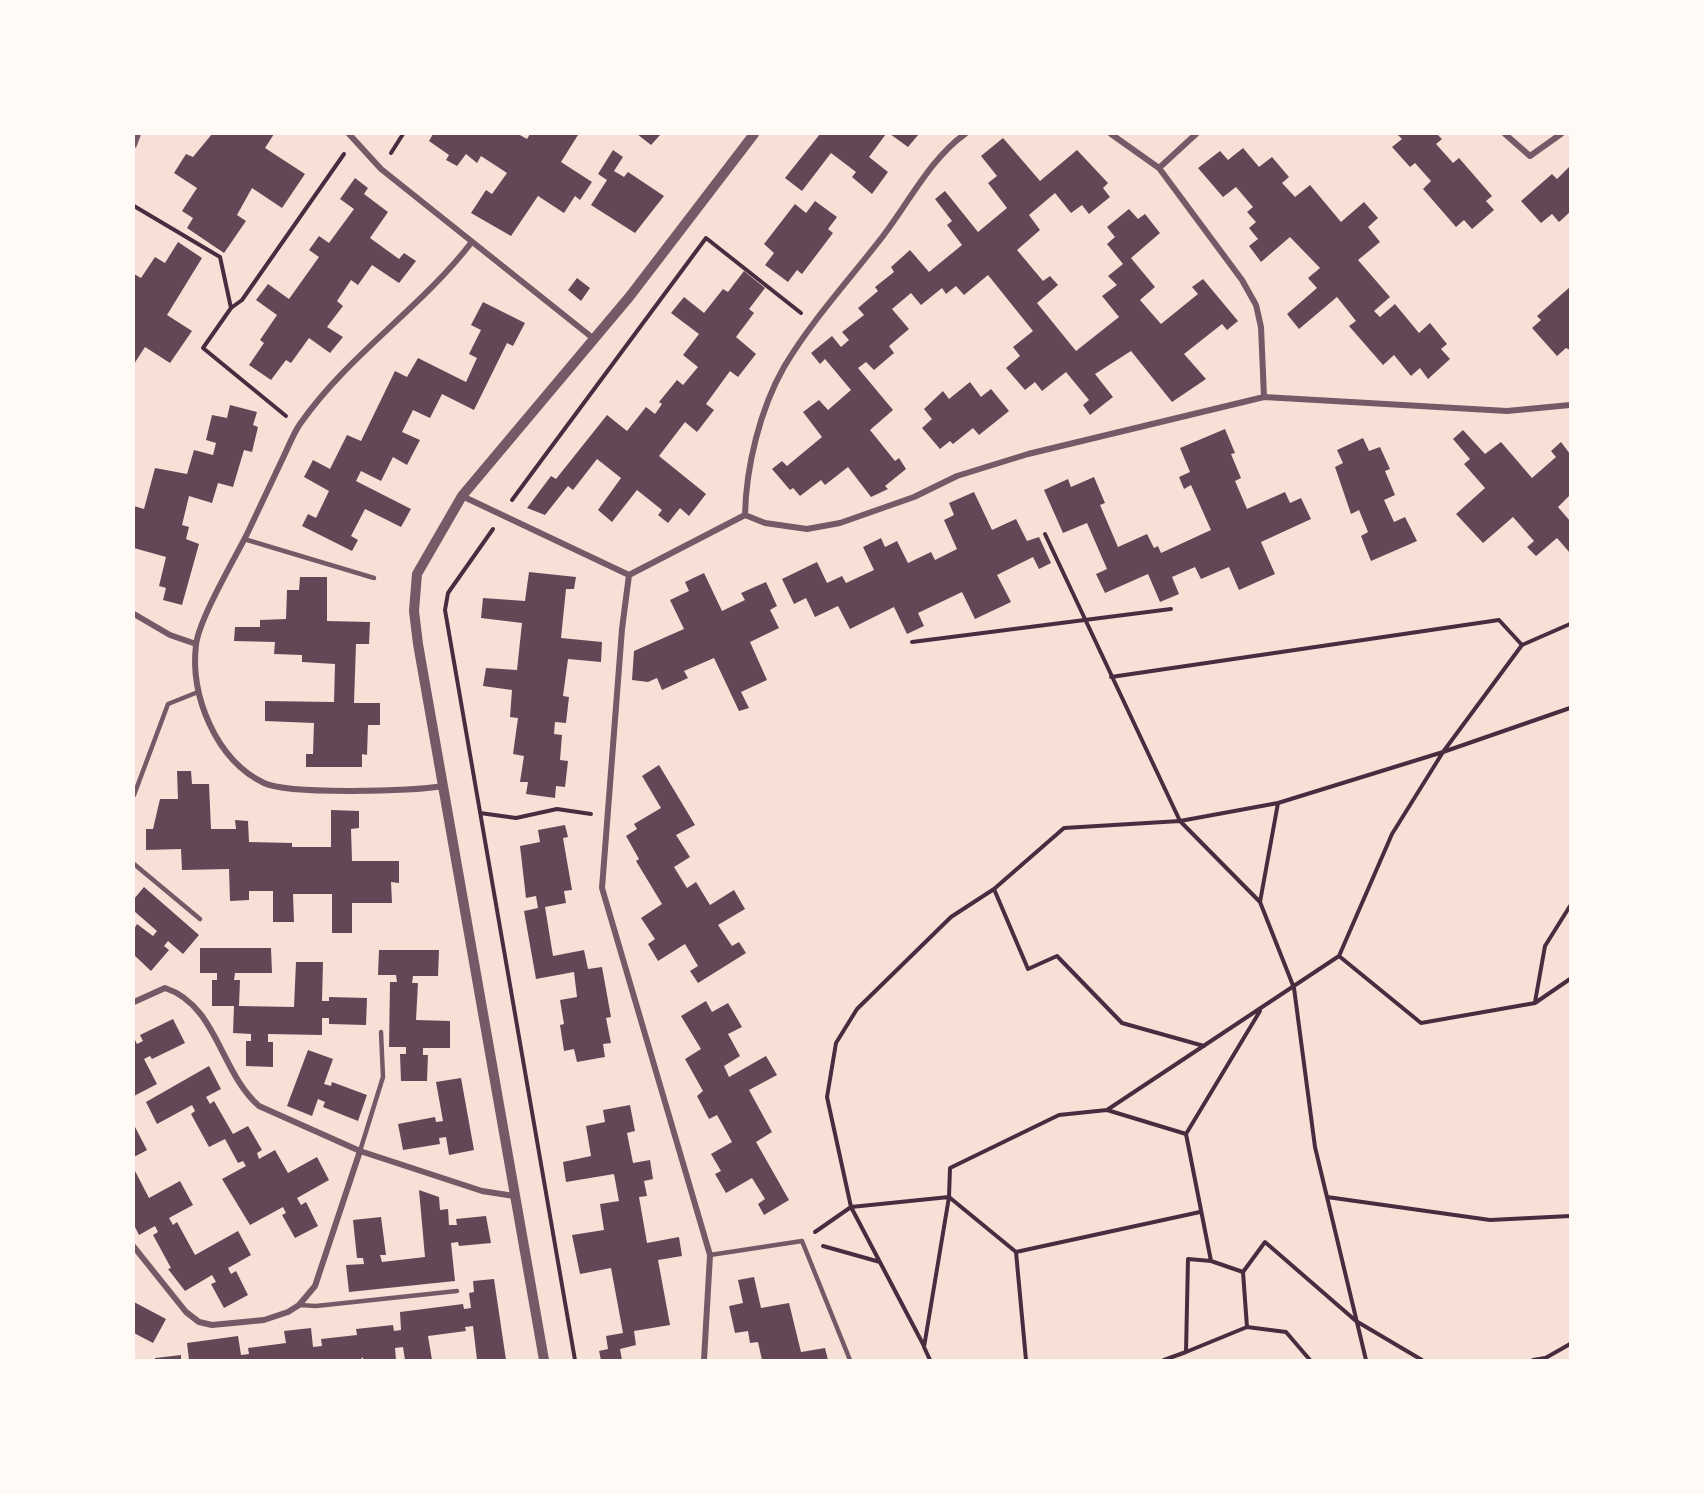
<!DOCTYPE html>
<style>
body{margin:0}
#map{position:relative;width:1704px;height:1494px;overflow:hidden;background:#f7e1d7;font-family:Arial,sans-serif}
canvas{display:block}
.frame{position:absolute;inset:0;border:135px solid #fffaf5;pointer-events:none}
</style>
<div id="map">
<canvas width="1704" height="1494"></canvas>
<div class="frame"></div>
</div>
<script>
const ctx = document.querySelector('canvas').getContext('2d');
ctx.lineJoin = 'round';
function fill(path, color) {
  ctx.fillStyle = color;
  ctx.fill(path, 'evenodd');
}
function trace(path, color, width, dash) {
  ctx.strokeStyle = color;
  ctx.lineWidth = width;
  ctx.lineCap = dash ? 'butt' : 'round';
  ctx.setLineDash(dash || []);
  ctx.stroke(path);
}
const building = new Path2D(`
 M212,134H274L265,148L305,174L282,208L252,188L237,215L246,221L224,253L187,228L193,218L182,211L197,188L174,173L186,154L193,157Z
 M433,134H518L527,139L530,134H576L578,135L561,162L592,182L580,200L575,196L564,213L538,196L511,236L471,213L486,190L492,194L507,173L481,156L477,163L466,154L457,166L446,160L449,155L429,141Z
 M637,134H661L651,145Z
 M820,134H886L869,157L888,172L872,194L852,177L856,172L831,153L802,191L785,178Z
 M890,134H919L908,147Z
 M1397,134H1437L1442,139L1436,144L1453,163L1459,158L1492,196L1486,201L1494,210L1472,229L1464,220L1456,227L1423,189L1431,181L1415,163L1410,167L1392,147L1402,139Z
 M1003,138L1040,181L1077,150L1108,183L1103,188L1110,197L1089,214L1082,205L1071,213L1055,193L1029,215L1040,230L1017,250L1043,281L1050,276L1058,285L1037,303L1076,351L1119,317L1102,296L1117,285L1108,276L1123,264L1107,244L1115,237L1107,227L1129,209L1138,219L1145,214L1160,233L1131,258L1155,287L1140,300L1161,324L1198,294L1192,287L1203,279L1238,321L1227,330L1222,324L1184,354L1206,379L1172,402L1131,351L1095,374L1113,397L1090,415L1083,405L1089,400L1066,372L1042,391L1035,382L1025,390L1006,368L1020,356L1013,347L1033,331L988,275L964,295L956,286L946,294L942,288L921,305L911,293L892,309L909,329L889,346L894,353L874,370L866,362L858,368L893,410L870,430L895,461L899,458L906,469L885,486L888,489L871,497L848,467L825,485L821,480L800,496L793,488L790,490L772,469L782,461L787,466L822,437L803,412L819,400L828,410L851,390L825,359L820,364L811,353L832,336L841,347L849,340L842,332L864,315L858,308L878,291L875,287L894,272L891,267L910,250L929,272L962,245L947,225L952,221L935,199L945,191L978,232L1007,208L988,183L997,176L981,156Z
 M1243,148L1259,167L1272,157L1289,177L1282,183L1295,197L1310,185L1341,222L1364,202L1378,218L1368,227L1380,242L1358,260L1390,297L1374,311L1380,317L1395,304L1419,333L1430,323L1447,344L1441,349L1450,359L1428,379L1420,368L1411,376L1394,355L1383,365L1349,326L1356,321L1337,297L1299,329L1287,314L1317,288L1308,278L1320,268L1290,237L1261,262L1249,246L1258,239L1249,228L1256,222L1247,212L1253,207L1236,187L1223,197L1198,168L1220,151L1228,160Z
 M613,150L623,157L614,171L624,177L628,172L664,196L635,233L591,205L607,180L598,174Z
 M1570,166V212L1559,222L1552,214L1541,223L1521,201L1552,174L1557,179Z
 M355,178L368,188L364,194L388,212L370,238L399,259L404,253L416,261L399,283L372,265L358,285L351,280L337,301L343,306L327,327L343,337L330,353L309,338L291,363L286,360L271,380L249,365L264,343L260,340L277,315L256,300L268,284L289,299L319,257L309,250L319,236L329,243L354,209L340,199Z
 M815,201L837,217L828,229L833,233L802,274L797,270L788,282L765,265L774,253L764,244L795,204L806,213Z
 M178,242L202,258L167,315L192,331L170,363L145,347L134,364V274L141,278L155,257L165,263Z
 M744,271L765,288L749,309L754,313L736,337L756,354L738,377L730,371L706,404L714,410L697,432L685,422L659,456L706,494L689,516L680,508L668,523L658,515L662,510L637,490L612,522L598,510L621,478L597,459L573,490L568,486L545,515L527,508L551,476L556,479L607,415L627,431L646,407L655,414L662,404L659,402L677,380L683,385L698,367L683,355L699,334L671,313L684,297L704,313L723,289L728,292Z
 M577,278L590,288L581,301L568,290Z
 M1570,287V350L1566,348L1557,356L1532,328L1541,320L1537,316Z
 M483,302L525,323L513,346L507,343L474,410L442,394L430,418L413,410L402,432L420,440L407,465L393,457L381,481L361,471L356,481L411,509L401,527L365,509L351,536L358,540L352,551L302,526L308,514L316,518L329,491L304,477L313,460L330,469L347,435L361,441L395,371L407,377L418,358L466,382L477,358L469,354L481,330L471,325Z
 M970,382L981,397L991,389L1009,411L979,435L973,428L953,444L950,441L940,449L922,428L932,419L924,409L943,391L949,399Z
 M230,405L257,412L253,425L258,427L252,452L244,450L233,487L218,483L212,503L189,496L182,525L189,527L186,539L199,544L182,605L163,600L166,588L159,586L166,557L134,548V506L144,509L155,468L187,474L194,450L213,455L216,443L206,440L212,415L227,418Z
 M1225,429L1235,453L1231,454L1241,478L1235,481L1247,509L1285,492L1290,503L1301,498L1311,519L1261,542L1275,574L1239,590L1229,567L1201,579L1195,567L1172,577L1179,594L1160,602L1148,574L1105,593L1096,574L1107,569L1087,523L1063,533L1044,490L1068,479L1071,487L1094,477L1105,503L1100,505L1118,547L1147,534L1154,548L1158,546L1161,553L1211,530L1191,485L1184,489L1179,477L1190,472L1180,448Z
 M1463,430L1485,454L1501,442L1532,478L1556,457L1551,451L1561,442L1570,454V495L1558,507L1570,521V553L1557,538L1536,556L1527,547L1534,541L1513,517L1483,543L1456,514L1485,488L1464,464L1470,459L1453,439Z
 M1363,438L1369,451L1380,447L1390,469L1385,471L1395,495L1384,500L1394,522L1405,517L1417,541L1371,561L1361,536L1368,532L1359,510L1351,514L1335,467L1343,463L1337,450Z
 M974,492L992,530L1016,519L1027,541L1039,537L1051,563L1039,569L1033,557L997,575L1011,602L975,619L962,592L918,613L924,626L907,634L894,607L850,629L838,606L815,617L806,598L794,604L782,579L817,562L827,583L842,576L846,583L874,570L863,547L881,538L885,547L897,541L908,563L931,552L935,560L957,549L944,520L954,515L949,503Z
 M529,572L576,577L574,589H566L561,638L602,642L601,662L568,659L563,696L569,697L566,723L555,722L554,734L562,735L560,760L568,761L565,787L556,786L555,798L526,794L528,782H520L524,756L513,754L518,718L510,717L512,690L483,686L486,668L517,670L522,623L481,618L483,598L525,601Z
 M704,573L722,611L745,600L741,593L766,582L777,606L770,610L779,628L750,642L767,680L741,692L749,708L739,711L714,658L684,671L688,678L662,690L657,678L648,682L632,680L634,651L684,629L670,600L689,591L685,582Z
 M300,577H327V621L370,622L369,644H356L354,703H380V725H368L367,755L362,754V767H306V754H313L314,723L265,721V701L334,702L335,664L302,662V655L274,654L275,642L234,641L235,627H260V620L286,619L287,590H299Z
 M659,765L695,825L676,835L690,857L674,867L687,888L696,882L710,905L734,890L745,909L718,925L732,946L739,942L746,953L698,983L690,971L698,966L685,944L658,961L648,944L655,939L641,918L662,904L636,861L639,859L626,836L637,829L634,824L661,808L642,776Z
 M177,771H191L192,784H209L211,829H236L235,820L248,821L249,842L292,843V847H331V810L359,811V828L351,829L352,861H399V883L391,882L392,903H352V933H332V894H293L294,922H273V891H249V900L230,901L229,869L182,870L181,849L146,850V829H153L160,799H178Z
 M565,825L568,837L563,838L572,890L564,891L566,903L545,907L553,956L584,950L588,969L602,967L611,1017L606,1018L611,1043L603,1044L605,1057L577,1062L574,1049L564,1051L560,1025L564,1024L560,1000L577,997L574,972L536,979L524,911L538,908L536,896L526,898L520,846L540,842L538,830Z
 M144,887L199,935L183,954L168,941L164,946L169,950L151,971L134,955V929L137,924L153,936L157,931L134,911V899Z
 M200,948H271L272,973H235L234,980H240L239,1006L294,1007L296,962H323L322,1001H329V997L367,998L366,1025L329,1024V1018H322V1035L268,1034V1042H273V1067L246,1066V1041H251V1034L233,1033L234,1006H212V980H217V973H200Z
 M379,950H439L438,976H413L412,983H418L416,1020L450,1021V1048H423V1055H428L427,1081H401L400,1054H406V1047H389L390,982H397L396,975H378Z
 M706,1001L712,1012L728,1003L742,1027L728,1034L740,1056L724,1066L729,1077L766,1056L777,1075L749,1090L772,1132L756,1142L789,1200L764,1215L758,1204L765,1199L752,1178L726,1193L715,1174L721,1171L711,1154L732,1142L717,1115L709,1119L697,1096L703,1091L685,1059L701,1049L681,1016Z
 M173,1019L185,1043L152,1059L150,1056L144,1059L157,1084L134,1096V1038L137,1044L143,1041L140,1035Z
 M308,1050L333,1059L324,1084L331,1086L332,1082L367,1095L358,1121L323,1107L325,1102L318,1099L312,1116L287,1106Z
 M209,1066L221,1089L206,1097L210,1104L214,1101L233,1134L248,1126L262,1150L257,1153L259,1159L275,1150L288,1173L317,1157L329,1180L297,1198L301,1205L306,1202L318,1226L295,1238L282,1215L286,1213L283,1207L250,1225L222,1179L246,1166L243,1161L238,1163L225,1139L209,1147L191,1114L195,1111L192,1105L157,1124L146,1102Z
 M461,1078L474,1150L449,1155L446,1137L439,1138L440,1144L403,1150L398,1124L435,1117L436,1122L443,1121L436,1082Z
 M630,1105L635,1131L627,1133L633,1163L650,1160L653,1179L644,1181L647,1196L639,1197L647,1243L679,1237L682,1256L658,1260L670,1325L634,1331L636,1345L620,1349L622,1360H601L599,1351L608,1349L606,1336L623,1333L611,1268L580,1274L572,1235L604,1230L600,1204L619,1201L614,1174L566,1182L563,1162L591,1156L586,1126L605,1122L603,1110Z
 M134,1125L147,1150L134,1157Z
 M134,1169L149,1198L180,1181L193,1205L169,1218L173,1225L177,1222L195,1255L238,1231L251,1255L228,1268L231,1274L236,1271L248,1295L224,1308L211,1284L216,1282L212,1275L185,1291L168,1269L171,1268L153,1235L158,1232L155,1226L139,1235L134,1225Z
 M419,1190L439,1197L440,1210L448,1209L449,1225H457L456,1219L486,1216L491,1243L459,1246L458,1242L451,1243L455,1281L349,1292L346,1265L364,1264L363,1258H357L353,1220L381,1217L386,1255H380L382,1262L425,1257Z
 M754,1277L761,1308L789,1303L801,1352L825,1348L828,1360H762L758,1342L750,1343L748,1331L735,1333L729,1306L743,1303L738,1280Z
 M494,1279L506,1360H477L473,1326L465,1327L466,1331L428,1336L432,1360H405L403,1347L395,1348L396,1360H363V1357L360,1360H189L187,1343L238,1336L241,1355L249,1354L248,1348L286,1343L284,1331L311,1328L313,1347L322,1346L321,1339L357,1335L356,1329L393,1325L394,1331L401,1330L400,1312L463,1304L464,1309L471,1308L469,1293L474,1292L473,1281Z
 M134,1302L166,1319L153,1343L134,1333Z
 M181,1355V1360H155V1358Z`);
const path = new Path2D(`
 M391,153L403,134
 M134,206L220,257L231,308L203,348L286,416
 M706,238L801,313
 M231,308L242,300L344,154
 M512,500L706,238
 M493,529L448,593L445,610L575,1360
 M1045,534L1180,821L1278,803L1260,902L1294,988L1315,1147L1366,1360
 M912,642L1171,609
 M1522,645L1570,624
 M1111,677L1499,620L1522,645L1443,752L1278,803
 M480,813L516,818L557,809L591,814
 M994,889L1028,969L1057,956L1122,1023L1204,1046
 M1339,956L1421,1023L1535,1003L1570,979
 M1535,1002L1545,946L1570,906
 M1107,1110L1186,1134
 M1327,1197L1490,1220L1570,1216
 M815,1232L851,1207L949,1197L1016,1252L1026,1360
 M823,1246L880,1262
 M1016,1252L1200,1212
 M1211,1261L1186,1134L1260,1011
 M1243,1272L1211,1261L1188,1259L1186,1352L1247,1327L1243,1272L1265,1242L1356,1321L1422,1360
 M1247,1327L1286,1332L1310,1360
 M924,1346L851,1207L827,1097L836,1043L857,1009L951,917L994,889L1064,828L1180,821L1260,902
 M930,1360L924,1347L949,1197L950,1168L1059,1115L1107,1110L1339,956L1392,834L1443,752L1570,708
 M1164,1360L1186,1352
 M1533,1360L1545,1358L1546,1360
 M1542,1360L1570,1344`);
const service = new Path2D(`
 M244,539L374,578
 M134,795L168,704L198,692
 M134,864L200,919
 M360,1151L383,1077L381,1032
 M710,1255L802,1241L850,1360
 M299,1305L316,1306L457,1291`);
const minor = new Path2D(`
 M349,134L381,169L594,339
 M1111,134L1159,168L1242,280L1256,305L1261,327L1264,397
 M1505,134L1530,156L1561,134
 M134,145L138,134
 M1159,168L1196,134
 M462,496L629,575
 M745,515L765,523L807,529L840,523L914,497L957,476L1028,454L1264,397L1507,411L1570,405
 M134,614L170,635L196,644
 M444,786C413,791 289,795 264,783C216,760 190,696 196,645C199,619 234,560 247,534C259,509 270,485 282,460C288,448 293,434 300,424C348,355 420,309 471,243
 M134,1002L165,988C217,1005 220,1072 259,1106L360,1151L482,1191L514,1196
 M134,1247L186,1312L199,1322L212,1325L264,1320L288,1312L299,1305L315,1286L360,1151
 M704,1360L710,1255L602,888L622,629L629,575L745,515C746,467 760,409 784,367C812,320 850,279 883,236C909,202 931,158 965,134`);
const tertiary = new Path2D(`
 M544,1360L418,644L414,611L417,574L462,496L630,296L754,134`);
fill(building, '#644757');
trace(path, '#4a2c40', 4);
trace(service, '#755966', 4.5);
trace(minor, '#755966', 6);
trace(tertiary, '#755966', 10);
</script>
